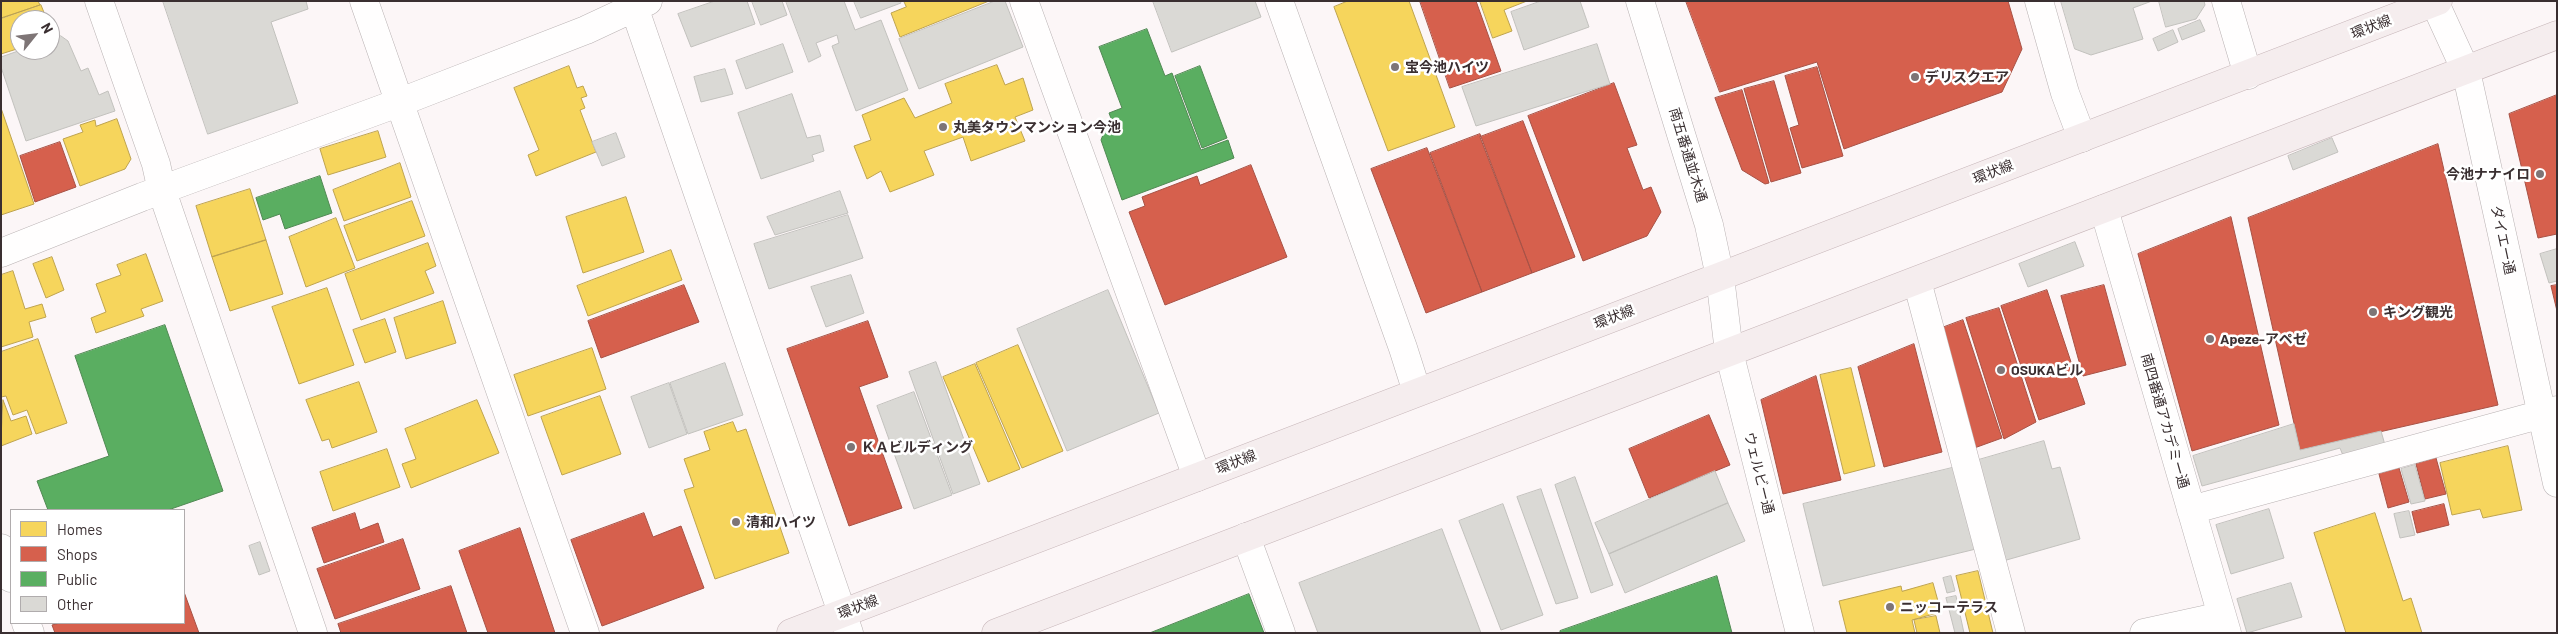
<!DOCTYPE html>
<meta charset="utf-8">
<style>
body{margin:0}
#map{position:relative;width:2558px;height:634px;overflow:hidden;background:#fcf6f7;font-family:Barlow,sans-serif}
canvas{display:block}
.frame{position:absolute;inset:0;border:2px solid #3a2f31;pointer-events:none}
.legend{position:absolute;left:10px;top:509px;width:175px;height:115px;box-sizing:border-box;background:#fff;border:1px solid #b0acad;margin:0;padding:6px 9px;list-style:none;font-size:15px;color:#3a2f31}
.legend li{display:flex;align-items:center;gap:10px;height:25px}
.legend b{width:25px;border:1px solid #b0acad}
.north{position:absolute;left:10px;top:10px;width:50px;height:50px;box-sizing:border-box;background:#fff;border:1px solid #b0acad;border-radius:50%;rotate:61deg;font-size:14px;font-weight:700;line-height:20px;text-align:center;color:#3a2f31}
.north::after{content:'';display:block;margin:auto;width:18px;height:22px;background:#7e7576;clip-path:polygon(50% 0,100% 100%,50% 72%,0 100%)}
</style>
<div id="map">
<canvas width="2558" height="634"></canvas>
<div class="frame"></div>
<ul class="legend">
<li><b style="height:14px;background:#f6d55c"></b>Homes</li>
<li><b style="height:14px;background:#d6604d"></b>Shops</li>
<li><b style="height:14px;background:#5aae61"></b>Public</li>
<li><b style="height:14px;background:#dad9d5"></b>Other</li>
</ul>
<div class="north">N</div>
</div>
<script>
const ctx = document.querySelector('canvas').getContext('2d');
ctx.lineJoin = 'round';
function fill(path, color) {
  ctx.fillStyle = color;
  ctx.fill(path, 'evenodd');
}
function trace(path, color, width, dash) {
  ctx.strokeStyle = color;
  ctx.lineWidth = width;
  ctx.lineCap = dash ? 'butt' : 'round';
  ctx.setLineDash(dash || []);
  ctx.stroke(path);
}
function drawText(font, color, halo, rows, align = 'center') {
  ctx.font = font + ' Barlow,"Noto Sans JP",sans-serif';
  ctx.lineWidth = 5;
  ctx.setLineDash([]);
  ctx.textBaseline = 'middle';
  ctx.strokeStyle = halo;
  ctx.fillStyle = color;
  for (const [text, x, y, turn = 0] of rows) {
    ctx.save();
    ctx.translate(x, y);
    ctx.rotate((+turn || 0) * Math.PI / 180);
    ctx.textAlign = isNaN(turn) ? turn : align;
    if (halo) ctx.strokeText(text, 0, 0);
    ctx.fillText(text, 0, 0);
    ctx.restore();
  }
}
const homes = new Path2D(`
 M1,1H38L40,5L1,18Z
 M904,1H989L900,37L891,13L906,7Z
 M1348,1H1409L1455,127L1388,151L1334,7Z
 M1480,1H1527L1504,10L1512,31L1493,38Z
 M41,5L47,20H20V48L1,54V19Z
 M997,65L1005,85L1023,78L1033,110L1015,117L1025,141L971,161L963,137L924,151L934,175L890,192L881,171L867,179L854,146L871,140L862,115L904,98L915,118L952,103L945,84Z
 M569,66L577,88L583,86L587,96L581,98L585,108L580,110L596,152L536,176L528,155L539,150L514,88Z
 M1,108L34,204L1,215Z
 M117,119L131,159L125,169L80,186L63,139L83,132L80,125L95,120L96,126Z
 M378,131L386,157L328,175L320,149Z
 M400,163L411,197L344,221L333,190Z
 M250,189L266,240L212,257L196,206Z
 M626,197L644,252L583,273L566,217Z
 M412,201L425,236L357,261L344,226Z
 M336,218L355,268L306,287L289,237Z
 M266,240L283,294L230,311L212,257Z
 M428,243L436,266L425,271L434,293L361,320L345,274Z
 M671,250L682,280L588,316L577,286Z
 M146,254L163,301L141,309L144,316L96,333L91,318L106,312L96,284L121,275L117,265Z
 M52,257L64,290L46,298L33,264Z
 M13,271L25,309L42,304L46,317L29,322L33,337L1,347V275Z
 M327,288L354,365L299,384L272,307Z
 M443,301L456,343L406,359L394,318Z
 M385,319L396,352L365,363L353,330Z
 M38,339L67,423L36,434L27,410L13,415L6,396L1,397V352Z
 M1018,345L1063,451L1022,468L976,363Z
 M592,348L606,389L528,416L514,375Z
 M975,364L1020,469L988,482L943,377Z
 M1851,368L1875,466L1844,474L1820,375Z
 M359,382L377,432L332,448L329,439L322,441L306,400Z
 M600,396L621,454L562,475L541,417Z
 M3,400L11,421L26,416L32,434L1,446Z
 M477,400L499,453L411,488L402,464L416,459L405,429Z
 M733,422L737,432L746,429L789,553L715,579L684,490L694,487L684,459L710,450L704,432Z
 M2508,446L2522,510L2483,518L2480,509L2452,515L2440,463Z
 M387,449L400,487L333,511L320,472Z
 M2375,513L2403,601L2411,598L2422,633H2346L2314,533Z
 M1978,571L1993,633H1970L1956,576Z
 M1933,583L1941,612L1912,620L1915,633H1847L1839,601L1901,586L1902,591Z
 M1936,616L1940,633H1917L1914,620Z`);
const shops = new Path2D(`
 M1420,1H1476L1501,71L1450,88Z
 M1686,1H2008L2022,49L2002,92L1844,149L1817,62L1720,92Z
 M1817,67L1843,156L1802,168L1790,128L1799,125L1785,76Z
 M1774,81L1801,173L1771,182L1744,89Z
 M1614,83L1637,145L1627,148L1643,190L1651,187L1661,212L1647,236L1583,261L1528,116Z
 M1742,90L1769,183L1765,184L1742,170L1715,98Z
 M2557,95V234L2538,238L2509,114Z
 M1523,121L1575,257L1532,273L1480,137Z
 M1480,134L1532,273L1482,292L1430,153Z
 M60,142L76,187L35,202L20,156Z
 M2438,144L2498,405L2300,450L2248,218Z
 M1427,148L1482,292L1426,313L1371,169Z
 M1251,165L1287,257L1165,305L1129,212L1145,206L1142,197L1197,176L1200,185Z
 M2231,217L2279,425L2192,451L2138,254Z
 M684,285L699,322L601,358L588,321Z
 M2104,285L2126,365L2083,376L2061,296Z
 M2557,285V311L2551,286Z
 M2047,290L2085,404L2039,420L2001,306Z
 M1999,308L2036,422L2004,439L1966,318Z
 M1963,320L2002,438L1966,451L1939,329Z
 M868,321L888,377L859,387L902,508L849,526L787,349Z
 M1914,344L1942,452L1884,467L1858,367Z
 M1816,376L1841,480L1783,494L1761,400Z
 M1709,415L1730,465L1649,498L1629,449Z
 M2436,458L2446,494L2425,499L2416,464Z
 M2399,468L2409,502L2388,508L2379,474Z
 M2444,504L2449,525L2417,533L2412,512Z
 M355,513L360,530L378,523L384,542L324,563L312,528Z
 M644,513L653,537L681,526L704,588L602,626L571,540Z
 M520,528L555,633H488L459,551Z
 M403,539L420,589L335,619L317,569Z
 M451,586L467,633H341L338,624Z
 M184,592L199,633H55L52,625L60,623H184Z`);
const public = new Path2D(`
 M1147,29L1165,76L1172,73L1201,150L1228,140L1234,158L1122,200L1101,140L1106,127L1112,121L1109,113L1122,108L1099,47Z
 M1200,66L1227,138L1202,148L1175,76Z
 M320,176L332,213L285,229L280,214L263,220L256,198Z
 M165,325L223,491L168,510H48L37,481L109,456L75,356Z
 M1717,576L1732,633H1560V631Z
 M1249,594L1264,633H1150Z`);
const building = new Path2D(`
 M163,1H306L308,9L271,22L298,103L208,134Z
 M715,1H747L755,24L691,47L678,14Z
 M752,1H782L787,15L761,25Z
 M786,1H844L855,30L881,20L908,90L856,111L832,46L839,43L837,35L816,43L821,56L809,62Z
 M854,1H900L901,3L861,18Z
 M995,1H1005L1023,47L919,89L899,39Z
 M1153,1H1255L1261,17L1172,52Z
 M1541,1H1580L1589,27L1524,50L1511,12Z
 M2061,1H2152L2133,8L2143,39L2091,55L2075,49Z
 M2159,1H2204L2205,5L2196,19L2166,27Z
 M2200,20L2205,31L2182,40L2178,29Z
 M2173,30L2178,42L2158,51L2153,39Z
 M61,36L68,41L81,71L88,68L99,95L108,91L115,111L26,141L1,67V57L21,50H50V40Z
 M783,44L793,72L746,89L736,61Z
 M1597,44L1610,84L1476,126L1462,87Z
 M725,69L733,94L701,102L694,77Z
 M792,94L807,138L820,135L824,151L812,155L814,161L761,179L738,113Z
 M616,133L625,157L602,166L592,142Z
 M2332,138L2338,152L2293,170L2288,156Z
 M840,191L848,213L775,235L767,217Z
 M848,215L863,258L769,289L754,244Z
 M2075,242L2084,266L2028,287L2019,264Z
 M2557,249V281L2549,283L2540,254Z
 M851,275L864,313L826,327L811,287Z
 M1108,290L1159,413L1067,451L1017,329Z
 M936,362L980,484L953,494L909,372Z
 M725,363L743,415L688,434L670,383Z
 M669,383L687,434L649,448L631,397Z
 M914,392L952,495L914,509L877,406Z
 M2294,424L2300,450L2381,431L2385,445L2344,458L2340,448L2202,486L2193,456Z
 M2044,441L2052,469L2060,467L2080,539L2003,561L1975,461Z
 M2415,465L2425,501L2411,504L2401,469Z
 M1956,467L1976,549L1823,586L1803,504Z
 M1715,471L1728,503L1609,554L1595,523Z
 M1575,477L1613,585L1591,593L1555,485Z
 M1541,489L1578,598L1556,604L1517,497Z
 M1728,503L1745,541L1625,593L1609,554Z
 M1503,504L1543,615L1501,630L1459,521Z
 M2269,509L2284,558L2231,574L2216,525Z
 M2409,511L2415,535L2400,538L2394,514Z
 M1442,529L1481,633H1318L1299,583Z
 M260,542L270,571L259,575L249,546Z
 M1951,576L1955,591L1947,593L1943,578Z
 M2291,583L2302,617L2247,633L2237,599Z
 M1956,596L1964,633H1955L1946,598Z`);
const minor = new Path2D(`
 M99,1L156,164L162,191L313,633
 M364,1L585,633
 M632,1L849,633
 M1024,1L1197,477
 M1279,1L1403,348L1417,392
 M1640,1L1709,225L1720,277L1729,352L1800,633
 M2039,1L2065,93L2082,138
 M2226,1L2248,75
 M2434,1L2466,71L2557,483
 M2104,209L2227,633
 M1,253L142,197L398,103L586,30L648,1
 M1917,281L2011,633
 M2191,510L2557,410
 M1246,537L1281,633
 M1,548L11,578
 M26,623L30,633
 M2144,633L2222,616`);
const major = new Path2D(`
 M791,633L2438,1
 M996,633L2557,35`);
const markers = [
 [1395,67,5,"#7e7576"],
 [1915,77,5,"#7e7576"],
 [943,127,5,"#7e7576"],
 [2540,174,5,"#7e7576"],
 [2373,312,5,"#7e7576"],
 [2210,339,5,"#7e7576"],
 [2001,370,5,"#7e7576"],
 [851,447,5,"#7e7576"],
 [736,522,5,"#7e7576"],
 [1890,607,5,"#7e7576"]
];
const streetNames = [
 ["環状線",2371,27,-21],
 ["南五番通並木通",1688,155,73],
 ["環状線",1993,172,-21],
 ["ダイエー通",2503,240,78],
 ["環状線",1614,317,-21],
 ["南四番通アカデミー通",2165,421,74],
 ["環状線",1236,462,-21],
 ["ウェルビー通",1759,473,76],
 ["環状線",858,607,-21]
];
const poiNames = [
 ["宝今池ハイツ",1405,67],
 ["デリスクエア",1925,77],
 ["丸美タウンマンション今池",953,127],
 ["今池ナナイロ",2530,174,"right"],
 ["キング観光",2383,312],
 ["Apeze-アペゼ",2220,339],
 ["OSUKAビル",2011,370],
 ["ＫＡビルディング",861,447],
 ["清和ハイツ",746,522],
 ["ニッコーテラス",1900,607]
];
fill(homes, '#f6d55c');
trace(homes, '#bea34f', 1);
fill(shops, '#d6604d');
trace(shops, '#a75145', 1);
fill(public, '#5aae61');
trace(public, '#508853', 1);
fill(building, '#dad9d5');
trace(building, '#c2c1bd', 1);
trace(minor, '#b9b2b3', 29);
trace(major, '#c7b6b9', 29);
trace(minor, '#fffefe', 28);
trace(major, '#f5edee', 28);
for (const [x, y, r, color] of markers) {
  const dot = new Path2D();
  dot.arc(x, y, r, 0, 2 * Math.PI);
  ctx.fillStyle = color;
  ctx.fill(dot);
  trace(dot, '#fff', 2);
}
drawText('14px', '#3a2f31', '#fff', streetNames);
drawText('bold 14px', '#3a2f31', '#fff', poiNames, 'left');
</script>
